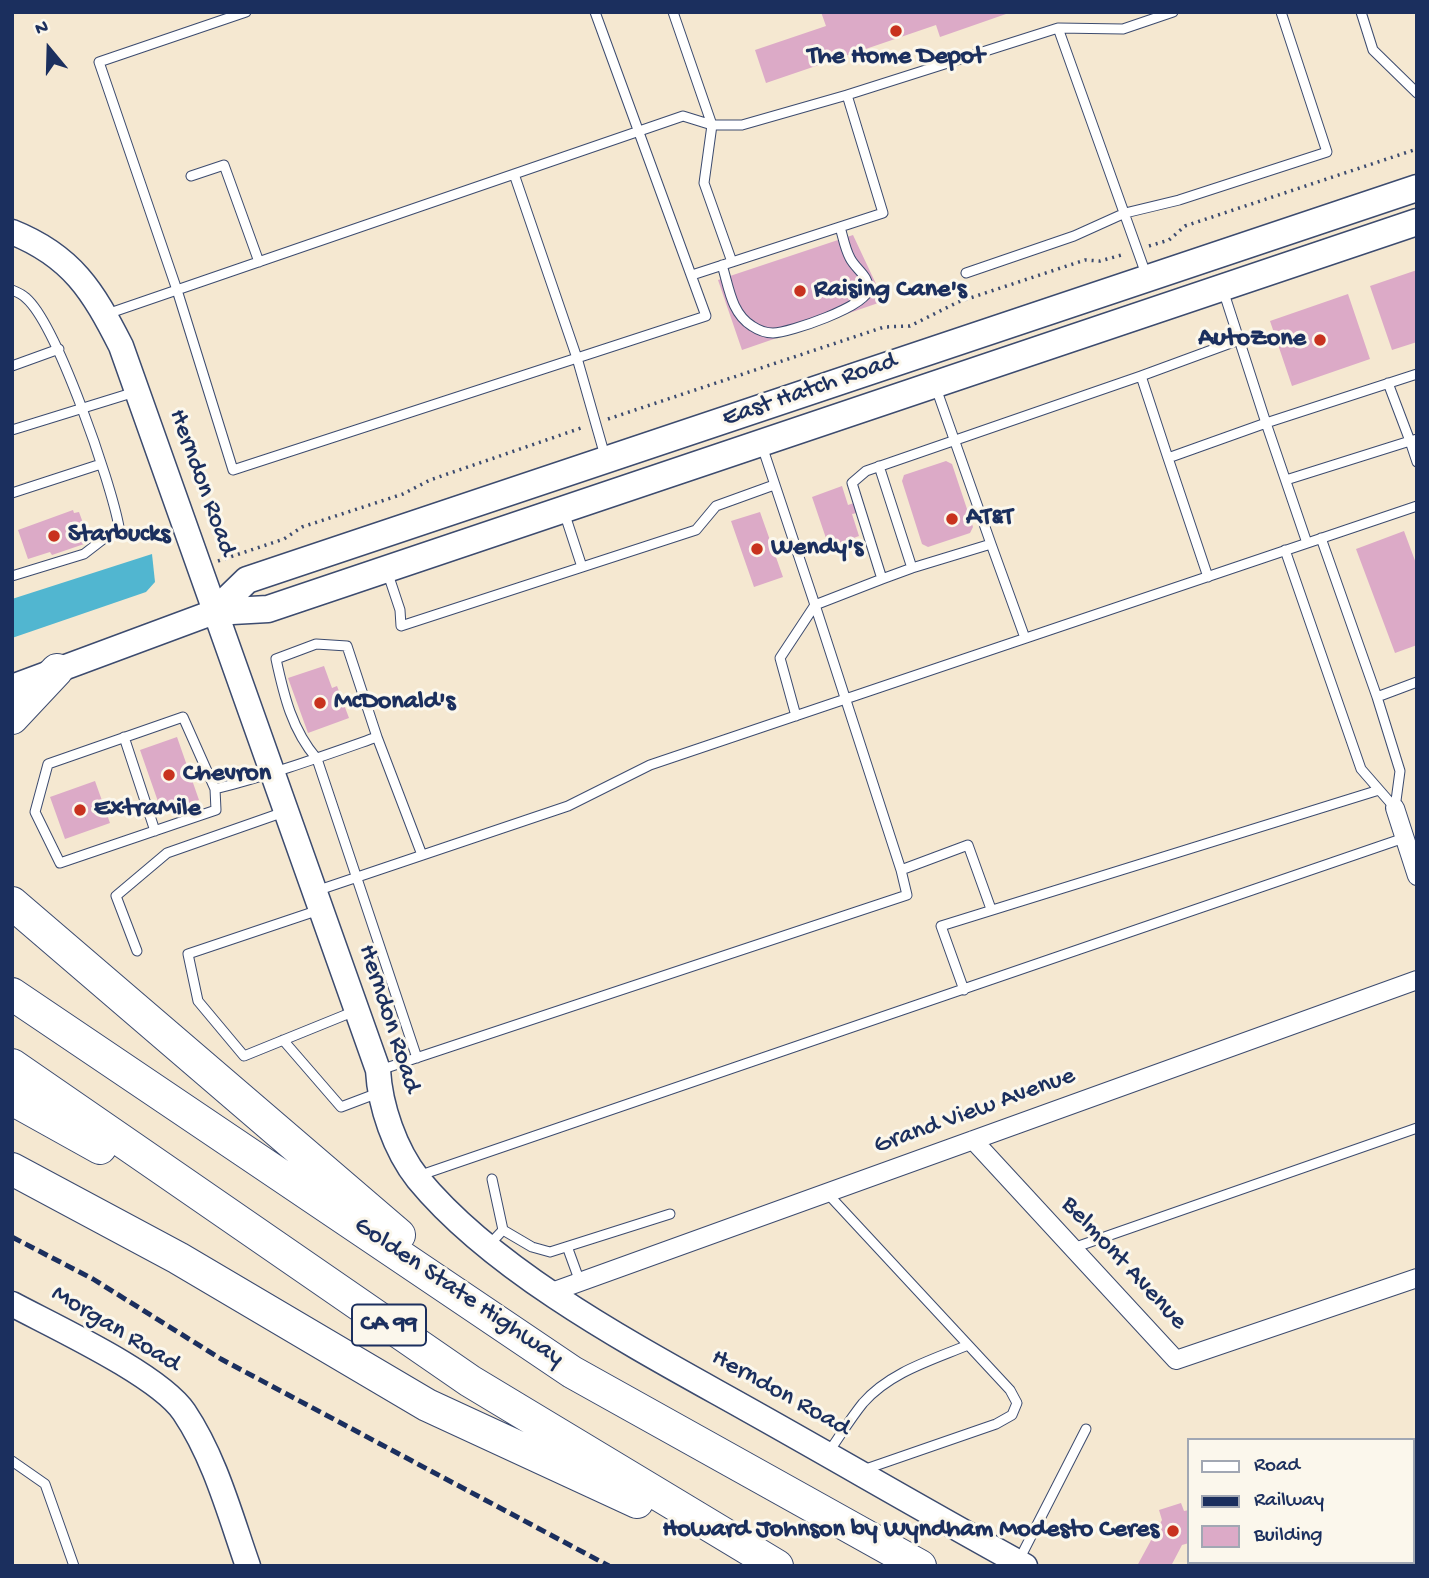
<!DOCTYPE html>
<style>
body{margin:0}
#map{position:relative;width:1429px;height:1578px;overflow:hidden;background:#f5e8d1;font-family:"Gochi Hand",sans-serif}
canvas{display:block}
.frame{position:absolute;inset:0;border:14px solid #1b2f5e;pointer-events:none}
.legend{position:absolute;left:1187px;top:1438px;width:228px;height:126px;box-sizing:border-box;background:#fbf7ec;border:2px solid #a1a7b3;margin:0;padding:9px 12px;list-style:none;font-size:21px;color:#1b2f5e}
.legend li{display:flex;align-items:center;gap:14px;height:35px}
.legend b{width:35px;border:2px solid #a1a7b3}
.north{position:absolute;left:14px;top:14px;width:70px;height:70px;-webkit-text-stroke:5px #fbf7ec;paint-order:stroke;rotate:341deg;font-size:19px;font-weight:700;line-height:28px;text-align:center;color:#1b2f5e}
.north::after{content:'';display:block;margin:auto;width:24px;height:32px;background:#1b2f5e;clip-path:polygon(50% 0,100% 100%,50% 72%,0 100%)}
</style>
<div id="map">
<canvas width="1429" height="1578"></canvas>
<div class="frame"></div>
<ul class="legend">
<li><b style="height:9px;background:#fff"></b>Road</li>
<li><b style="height:9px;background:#1b2f5e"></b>Railway</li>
<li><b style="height:19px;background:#dcaac7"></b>Building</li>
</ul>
<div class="north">N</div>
</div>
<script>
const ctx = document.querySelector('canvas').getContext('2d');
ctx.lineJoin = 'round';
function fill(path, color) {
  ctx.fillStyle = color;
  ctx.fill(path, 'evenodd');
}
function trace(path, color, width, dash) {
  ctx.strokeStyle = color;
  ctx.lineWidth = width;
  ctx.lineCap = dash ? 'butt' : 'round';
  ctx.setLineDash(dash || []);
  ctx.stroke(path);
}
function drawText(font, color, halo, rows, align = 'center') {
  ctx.font = font + ' "Gochi Hand",sans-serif';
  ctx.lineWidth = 6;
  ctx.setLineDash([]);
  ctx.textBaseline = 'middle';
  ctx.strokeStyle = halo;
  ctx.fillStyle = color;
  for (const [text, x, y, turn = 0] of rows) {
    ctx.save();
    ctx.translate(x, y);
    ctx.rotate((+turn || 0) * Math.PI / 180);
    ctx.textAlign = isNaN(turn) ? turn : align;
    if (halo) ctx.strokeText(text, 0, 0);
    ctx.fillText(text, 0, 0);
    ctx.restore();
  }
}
const water = new Path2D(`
 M152,554L155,582L146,592L12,638V599Z`);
const building = new Path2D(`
 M821,12H1005L1006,14L940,37L936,25L766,83L755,50L826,26Z
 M853,235L884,301L742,350L718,280Z
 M1417,270V342L1392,350L1370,286Z
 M1348,294L1370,359L1292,386L1270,321Z
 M946,461L952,464L973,527L970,533L928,547L922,544L902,481L904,475Z
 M842,486L848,505L854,503L857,513L852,514L859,536L829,547L812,497Z
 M73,510L74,513L79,512L90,542L52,555L50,552L28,559L18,530Z
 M760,512L783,577L754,587L731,521Z
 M1404,531L1417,566V645L1395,653L1356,549Z
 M324,666L332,688L337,686L349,718L308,733L288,678Z
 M177,737L199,800L162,813L140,750Z
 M95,781L110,823L65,839L50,797Z
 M1181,1503L1184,1511L1189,1510V1543L1182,1545L1171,1566H1137L1162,1520L1159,1510Z`);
const path = new Path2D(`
 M1149,246L1169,240L1185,226L1417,149
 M608,419L884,327L910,326L958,302L1085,260L1100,261L1125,254
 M218,561L284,539L302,527L403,494L430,480L584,427`);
const lane = new Path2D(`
 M246,12L99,62L177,290L233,470L706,316L595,12
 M673,12L712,125L704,183L732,262
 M1361,12L1373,50L1417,93
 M1058,28L1147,277
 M514,174L577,358L605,456
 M191,176L224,165L259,262
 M722,265C729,287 731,313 752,326C758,330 766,333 773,333C789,333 867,306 868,290C869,275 856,270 850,258C845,249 843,237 840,227
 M966,273L1074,236L1125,213L1179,200L1327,152L1281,12
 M692,275L883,213L847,95L1058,28L1123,29L1173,12
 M12,290C17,292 23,295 26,298C57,325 111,483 119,527L84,554L12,576
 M1223,290L1266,423L1168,458L1141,376L1239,340
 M107,314L683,116L712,125H742L847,95
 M12,366L59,349
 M12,430L135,392
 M1417,439L1410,441L1417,462
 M762,446L815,605L882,579
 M1168,458L1208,577
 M879,466L912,568L991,544L936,388
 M1286,480L1410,441L1388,383
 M12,493L101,464
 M564,512L582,567
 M1321,538L1377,697L1417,682
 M1307,543L1266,423L1417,374
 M991,544L1025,638
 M1285,550L1361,769L1395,808
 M912,568L882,579L852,483L866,471L1141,376
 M387,571L400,610L401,626L696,530L716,506L774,485
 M1377,697L1400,771L1395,808
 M796,716L780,658L815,605L901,870L968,845L991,909
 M124,737L155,831
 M377,737L422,855
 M215,789L216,810L60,863L35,812L48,764L183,717L215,789C271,775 323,756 377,737L347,646L316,644L276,659C284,696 292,730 317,759L417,1058
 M316,891L568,806L650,765L1417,506
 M319,910L188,954L198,1001L244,1056L355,1011
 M137,951L116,896L167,853L284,812
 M964,990L941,926L1379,790
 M283,1040L341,1107L378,1093
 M380,1070L907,895L901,870
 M418,1176L1404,838
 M827,1193L1010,1390L1017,1403L1012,1415L996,1424L863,1470
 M503,1230L532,1247L550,1252L670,1214
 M488,1246L503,1230L492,1179
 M1073,1248L1417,1128
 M568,1249L580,1282
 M828,1453C840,1436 850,1419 863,1403C890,1372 932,1360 968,1345
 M12,1461L45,1484L74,1566
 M1019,1560L1086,1429
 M1379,1562L1380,1566
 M1226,1566L1228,1562`);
const street = new Path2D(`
 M1395,808L1417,876
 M973,1140L1176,1360L1417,1278
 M552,1292L1417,980`);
const secondary = new Path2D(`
 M12,232C72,256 93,291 121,346L378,1070C380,1106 395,1150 418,1179C496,1274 640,1349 747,1409C840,1461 932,1515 1025,1566
 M12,687L214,612
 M12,1304C55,1327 159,1375 184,1412C215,1458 230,1515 248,1566`);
const primary = new Path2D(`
 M214,612L247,580L1417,188
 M214,612L268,609L1417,222`);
const highway = new Path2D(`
 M12,718L57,670
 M12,903L399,1235
 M12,994L572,1372L920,1566
 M12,1065L470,1381L777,1566
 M12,1099L100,1148
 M12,1169L178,1258L427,1405L637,1502`);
const rail = new Path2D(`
 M12,1237L93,1279L221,1359L609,1566`);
const markers = [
 [896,31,7,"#c8321e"],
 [800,291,7,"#c8321e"],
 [1320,340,7,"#c8321e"],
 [952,519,7,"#c8321e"],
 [54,536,7,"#c8321e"],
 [757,549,7,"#c8321e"],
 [320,703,7,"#c8321e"],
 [169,775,7,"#c8321e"],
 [80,810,7,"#c8321e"],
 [1173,1531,7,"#c8321e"]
];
const shields = [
 [389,1325,74]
];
const shieldNames = [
 ["CA 99",389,1325]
];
const poiNames = [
 ["The Home Depot",896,58,"center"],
 ["Raising Cane's",814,291],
 ["AutoZone",1306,340,"right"],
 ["AT&T",966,519],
 ["Starbucks",68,536],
 ["Wendy's",771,549],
 ["McDonald's",334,703],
 ["Chevron",183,775],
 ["ExtraMile",94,810],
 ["Howard Johnson by Wyndham Modesto Ceres",1159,1531,"right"]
];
const streetNames = [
 ["East Hatch Road",810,391,-19],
 ["Herndon Road",201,483,70],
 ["Herndon Road",388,1019,72],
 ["Grand View Avenue",975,1112,-20],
 ["Belmont Avenue",1123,1264,47],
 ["Golden State Highway",458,1293,34],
 ["Morgan Road",115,1330,31],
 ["Herndon Road",780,1394,29]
];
fill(water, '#51b6d0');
fill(building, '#dcaac7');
trace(lane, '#3c4b6f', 11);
trace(street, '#3c4b6f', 20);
trace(secondary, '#3c4b6f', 27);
trace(primary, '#3c4b6f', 29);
trace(highway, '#3c4b6f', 34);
trace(path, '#3c4b6f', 3.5, [2, 5]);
trace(lane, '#fff', 9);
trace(street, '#fff', 18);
trace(secondary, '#fff', 24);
trace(primary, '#fff', 26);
trace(highway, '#fff', 32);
trace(rail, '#1b2f5e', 5, [10, 5]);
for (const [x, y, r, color] of markers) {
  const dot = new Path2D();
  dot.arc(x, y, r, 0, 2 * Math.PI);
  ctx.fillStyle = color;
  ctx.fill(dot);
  trace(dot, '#fbf7ec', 2.5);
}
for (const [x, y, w] of shields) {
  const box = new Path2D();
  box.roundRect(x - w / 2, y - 20.5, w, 41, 5);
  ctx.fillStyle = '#fbf7ec';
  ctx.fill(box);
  trace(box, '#1b2f5e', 2);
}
drawText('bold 24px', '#1b2f5e', null, shieldNames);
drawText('bold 26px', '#1b2f5e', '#fbf7ec', poiNames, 'left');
drawText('26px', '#1b2f5e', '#fbf7ec', streetNames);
</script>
